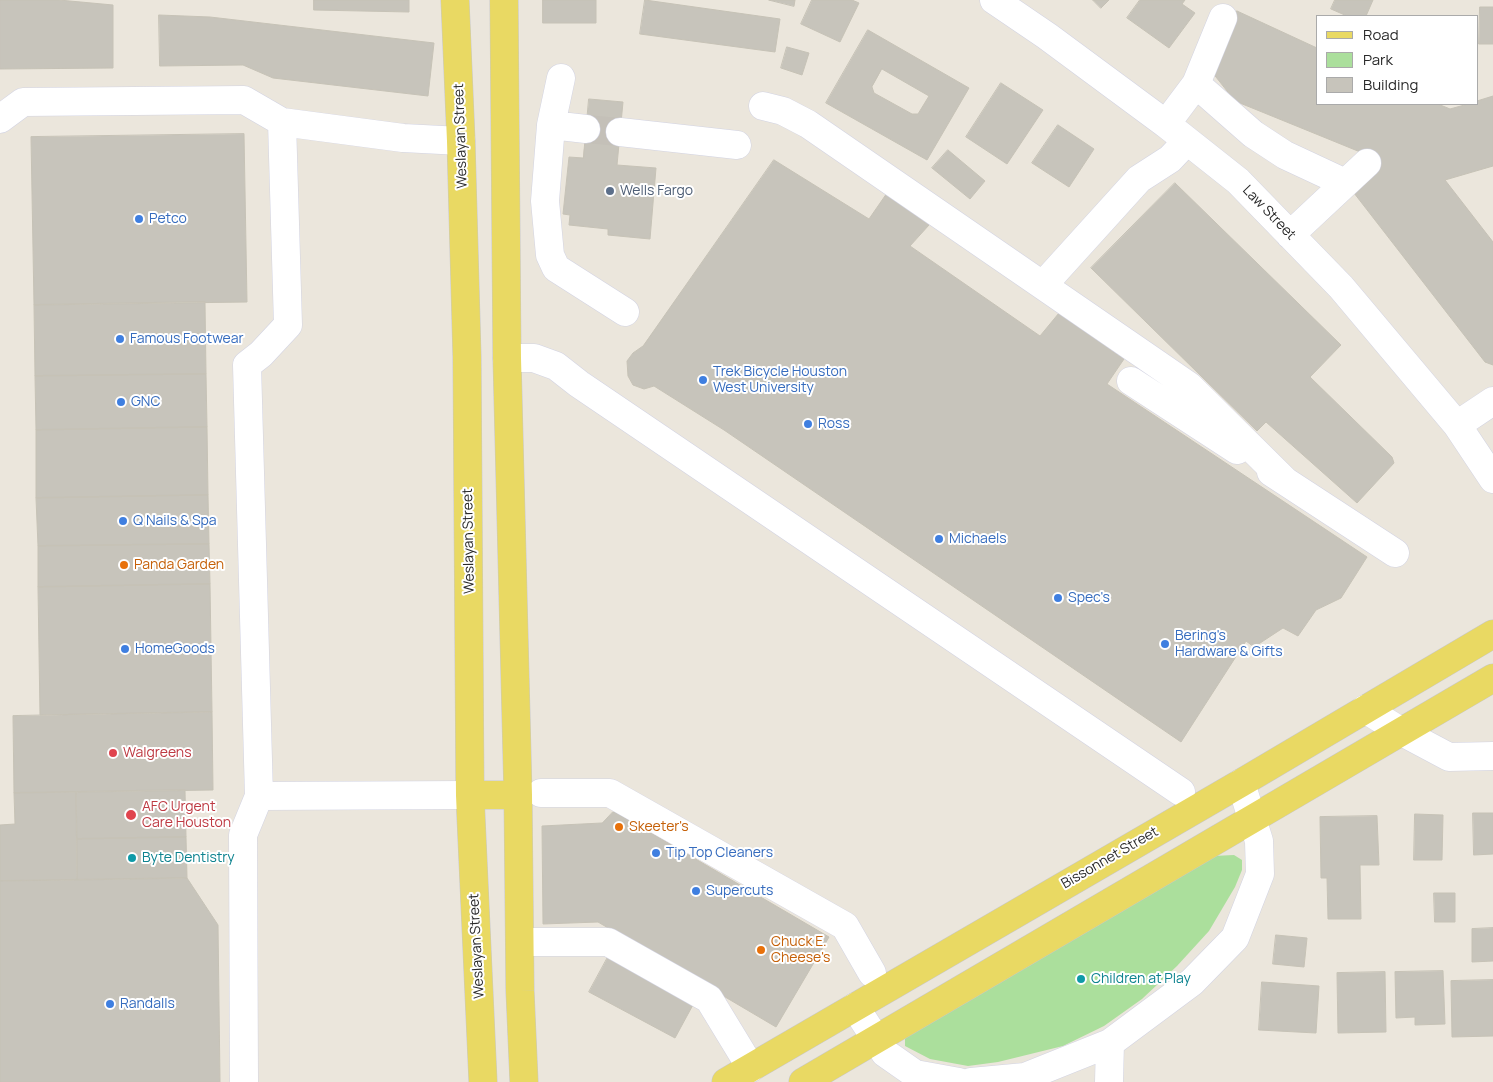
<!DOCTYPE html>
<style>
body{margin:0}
#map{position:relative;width:1493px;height:1082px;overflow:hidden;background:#ebe6dc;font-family:Manrope,sans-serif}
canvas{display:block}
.legend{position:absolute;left:1316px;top:15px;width:162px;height:90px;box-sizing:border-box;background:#fff;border:1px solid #aaa;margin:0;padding:6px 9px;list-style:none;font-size:15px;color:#2a2a2a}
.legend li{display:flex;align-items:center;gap:10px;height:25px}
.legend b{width:25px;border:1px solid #aaa}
</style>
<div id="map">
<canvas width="1493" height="1082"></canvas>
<ul class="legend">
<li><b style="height:6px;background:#e9d963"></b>Road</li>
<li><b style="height:14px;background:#abdf9c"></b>Park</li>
<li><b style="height:14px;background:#c7c4bb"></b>Building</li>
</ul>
</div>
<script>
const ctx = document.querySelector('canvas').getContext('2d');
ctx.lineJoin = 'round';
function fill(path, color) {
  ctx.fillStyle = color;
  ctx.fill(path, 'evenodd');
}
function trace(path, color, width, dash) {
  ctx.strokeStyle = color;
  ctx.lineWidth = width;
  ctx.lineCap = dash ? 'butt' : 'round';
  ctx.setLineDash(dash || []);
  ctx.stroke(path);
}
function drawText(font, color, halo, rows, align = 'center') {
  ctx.font = font + ' Manrope,sans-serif';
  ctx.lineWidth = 4;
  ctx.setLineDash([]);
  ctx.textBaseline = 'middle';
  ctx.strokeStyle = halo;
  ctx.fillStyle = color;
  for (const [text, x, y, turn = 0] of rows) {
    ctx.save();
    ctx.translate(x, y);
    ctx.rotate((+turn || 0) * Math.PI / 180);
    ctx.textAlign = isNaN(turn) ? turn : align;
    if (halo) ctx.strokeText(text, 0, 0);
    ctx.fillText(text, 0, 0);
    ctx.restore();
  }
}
const green = new Path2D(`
 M1234,855L1242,860V870L1235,887L1209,931L1177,966L1142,999L1104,1026L1063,1046L998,1062L968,1066L930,1059L905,1046V1038L912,1032L1213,856Z`);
const building = new Path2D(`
 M0,0H59L113,5V68L0,69Z
 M314,0H409V12L314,10Z
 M543,0H596V23H543Z
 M645,0L780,19L775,52L640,34Z
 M769,0H795L794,6Z
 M812,0H852L859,3L840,42L801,24Z
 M1093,0H1109L1101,8Z
 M1140,0H1185L1182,4L1195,13L1169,48L1127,18Z
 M1335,0H1373L1366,16H1347L1331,9Z
 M1480,7H1493V44H1479Z
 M1237,11L1317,48V104H1438L1450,109L1468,104H1477V101L1493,96V166L1445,180L1493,242V365L1485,362L1354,193L1375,158L1235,101L1212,72Z
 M159,15L210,17L434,43L428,96L273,78L243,65L160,66Z
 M868,30L969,88L927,160L826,103ZM882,69L929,96L918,114H912L874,93L872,87Z
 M787,47L809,53L802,75L781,68Z
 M1001,83L1043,110L1007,164L966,137Z
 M589,99L623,102L617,165L656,168L650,239L608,235V229L569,225L570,215L563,214L569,157L583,158Z
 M1058,125L1094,149L1069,187L1032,163Z
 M244,134L247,302L34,305L31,137Z
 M948,150L985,181L970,199L932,168Z
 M774,160L869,219L887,193L929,225L910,246L1040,336L1059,313L1124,359L1107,384L1367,557L1341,598L1316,610L1298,636L1283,628L1254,647L1246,641L1181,742L724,430L654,386L644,389L633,385L628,376L627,361L633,353L643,346Z
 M1175,183L1341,345L1310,377L1392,457L1394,463L1357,503L1266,422L1257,431L1091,268Z
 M205,302L206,374L35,376L34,305Z
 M206,374L207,427L36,430L35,376Z
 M207,427L208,495L36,498V430Z
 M208,495L209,544L38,546L36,498Z
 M209,544L210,584L38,587V546Z
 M210,584L212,712L40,715L38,587Z
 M212,712L213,790L14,793L13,716Z
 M185,790L186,837L77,839L76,792Z
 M76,792L77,880L0,881V825L15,824L14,793Z
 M613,812H624L634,823L829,937L776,1027L598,922L543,924L542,826L602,823Z
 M1473,813H1493V854L1474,855Z
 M1415,814L1443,815L1442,860H1414Z
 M1377,816L1379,865H1360L1361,919H1328L1327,878H1321L1320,817Z
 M186,837L187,878L77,880V839Z
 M187,878L218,925L220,1082H0V881Z
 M1434,893H1455V922H1435Z
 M1493,928V961L1472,962V929Z
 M1276,935L1307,938L1304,967L1273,964Z
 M608,957L694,1003L675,1038L589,992Z
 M1443,971L1445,1024L1415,1025V1017L1396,1018L1395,972Z
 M1385,972L1386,1032L1338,1033L1337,973Z
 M1493,980V1036L1452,1037L1451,981Z
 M1262,982L1319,986L1316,1033L1259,1030Z`);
const minorTunnel = new Path2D(`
 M586,129L620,132`);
const minor = new Path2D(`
 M994,0L1047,36L1166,124L1238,181L1341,287L1457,425L1493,479
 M561,78L551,125L545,201L550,255L556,268L625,312
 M1196,84L1253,134L1285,155L1345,183
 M763,106L783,111L808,124L1189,386L1285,481
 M0,119L23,102L244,100L282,122L403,138L461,141
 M1166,124L1196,84L1223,18
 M551,125L586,129
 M620,132L737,145
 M1290,235L1367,163
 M1043,285L1139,179L1170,159L1187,141
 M507,358H534L556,366L579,384L1181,792
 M1131,381L1237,450
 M1457,425L1493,401
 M1271,472L1395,553
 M1365,709L1402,732L1449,757L1493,756
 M541,793H610L845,926L872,973
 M259,796L470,795
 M520,942H608L709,999L751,1068
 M855,1007L885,1053L915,1074L959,1082
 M244,1082L243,835L259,796L247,365L261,354L288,325L282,122
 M971,1082L1025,1077L1110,1043
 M1109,1082L1110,1043L1192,982L1235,938L1260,874L1259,841L1241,783`);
const major = new Path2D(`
 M455,0L461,141L467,357L470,795L483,1082
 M504,0L507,358L518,795L520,991L524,1082
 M470,795H518
 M726,1082L1241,783L1493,634
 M803,1082L1493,678`);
const markers = [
 [610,191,5,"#5c6f8a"],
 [139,219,5,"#3f7fe0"],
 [120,339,5,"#3f7fe0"],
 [703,380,5,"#3f7fe0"],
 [121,402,5,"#3f7fe0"],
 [808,424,5,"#3f7fe0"],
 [123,521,5,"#3f7fe0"],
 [939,539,5,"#3f7fe0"],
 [124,565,5,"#e8710a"],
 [1058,598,5,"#3f7fe0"],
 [1165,644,5,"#3f7fe0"],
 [125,649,5,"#3f7fe0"],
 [113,753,5,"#e0444e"],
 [131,815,6,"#e0444e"],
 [619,827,5,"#e8710a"],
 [656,853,5,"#3f7fe0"],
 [132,858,5,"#0f9aa8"],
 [696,891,5,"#3f7fe0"],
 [761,950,5,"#e8710a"],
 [1081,979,5,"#0f9aa8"],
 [110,1004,5,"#3f7fe0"]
];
const streetNames = [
 ["Weslayan Street",461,136,-92],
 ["Law Street",1269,213,46],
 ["Weslayan Street",469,541,-91],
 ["Bissonnet Street",1110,858,-30],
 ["Weslayan Street",477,946,-93]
];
const serviceNames = [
 ["Wells Fargo",620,191]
];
const shopNames = [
 ["Petco",149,219],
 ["Famous Footwear",130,339],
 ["Trek Bicycle Houston",713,372],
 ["West University",713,388],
 ["GNC",131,402],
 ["Ross",818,424],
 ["Q Nails & Spa",133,521],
 ["Michaels",949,539],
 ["Spec's",1068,598],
 ["Bering's",1175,636],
 ["Hardware & Gifts",1175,652],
 ["HomeGoods",135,649],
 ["Tip Top Cleaners",666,853],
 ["Supercuts",706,891],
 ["Randalls",120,1004]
];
const foodNames = [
 ["Panda Garden",134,565],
 ["Skeeter's",629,827],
 ["Chuck E.",771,942],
 ["Cheese's",771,958]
];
const healthNames = [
 ["Walgreens",123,753],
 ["AFC Urgent",142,807],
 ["Care Houston",142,823]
];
const cultureNames = [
 ["Byte Dentistry",142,858],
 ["Children at Play",1091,979]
];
fill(green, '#abdf9c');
fill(building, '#c7c4bb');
trace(building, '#c6c2b6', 1);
trace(minorTunnel, '#c4c0b8', 28, [28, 14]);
trace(minor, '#d2d3e2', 29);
trace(major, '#c8c8c8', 29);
trace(minor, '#fff', 28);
trace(major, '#e9d963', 28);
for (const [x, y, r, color] of markers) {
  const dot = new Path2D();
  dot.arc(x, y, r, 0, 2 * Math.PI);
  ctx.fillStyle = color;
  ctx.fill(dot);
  trace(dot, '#fff', 2);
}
drawText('14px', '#2a2a2a', '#fff', streetNames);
drawText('14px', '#4e5e75', '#fff', serviceNames, 'left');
drawText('14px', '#366cbe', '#fff', shopNames, 'left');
drawText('14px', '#c56008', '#fff', foodNames, 'left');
drawText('14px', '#be3a42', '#fff', healthNames, 'left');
drawText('14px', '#0d838f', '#fff', cultureNames, 'left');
</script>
